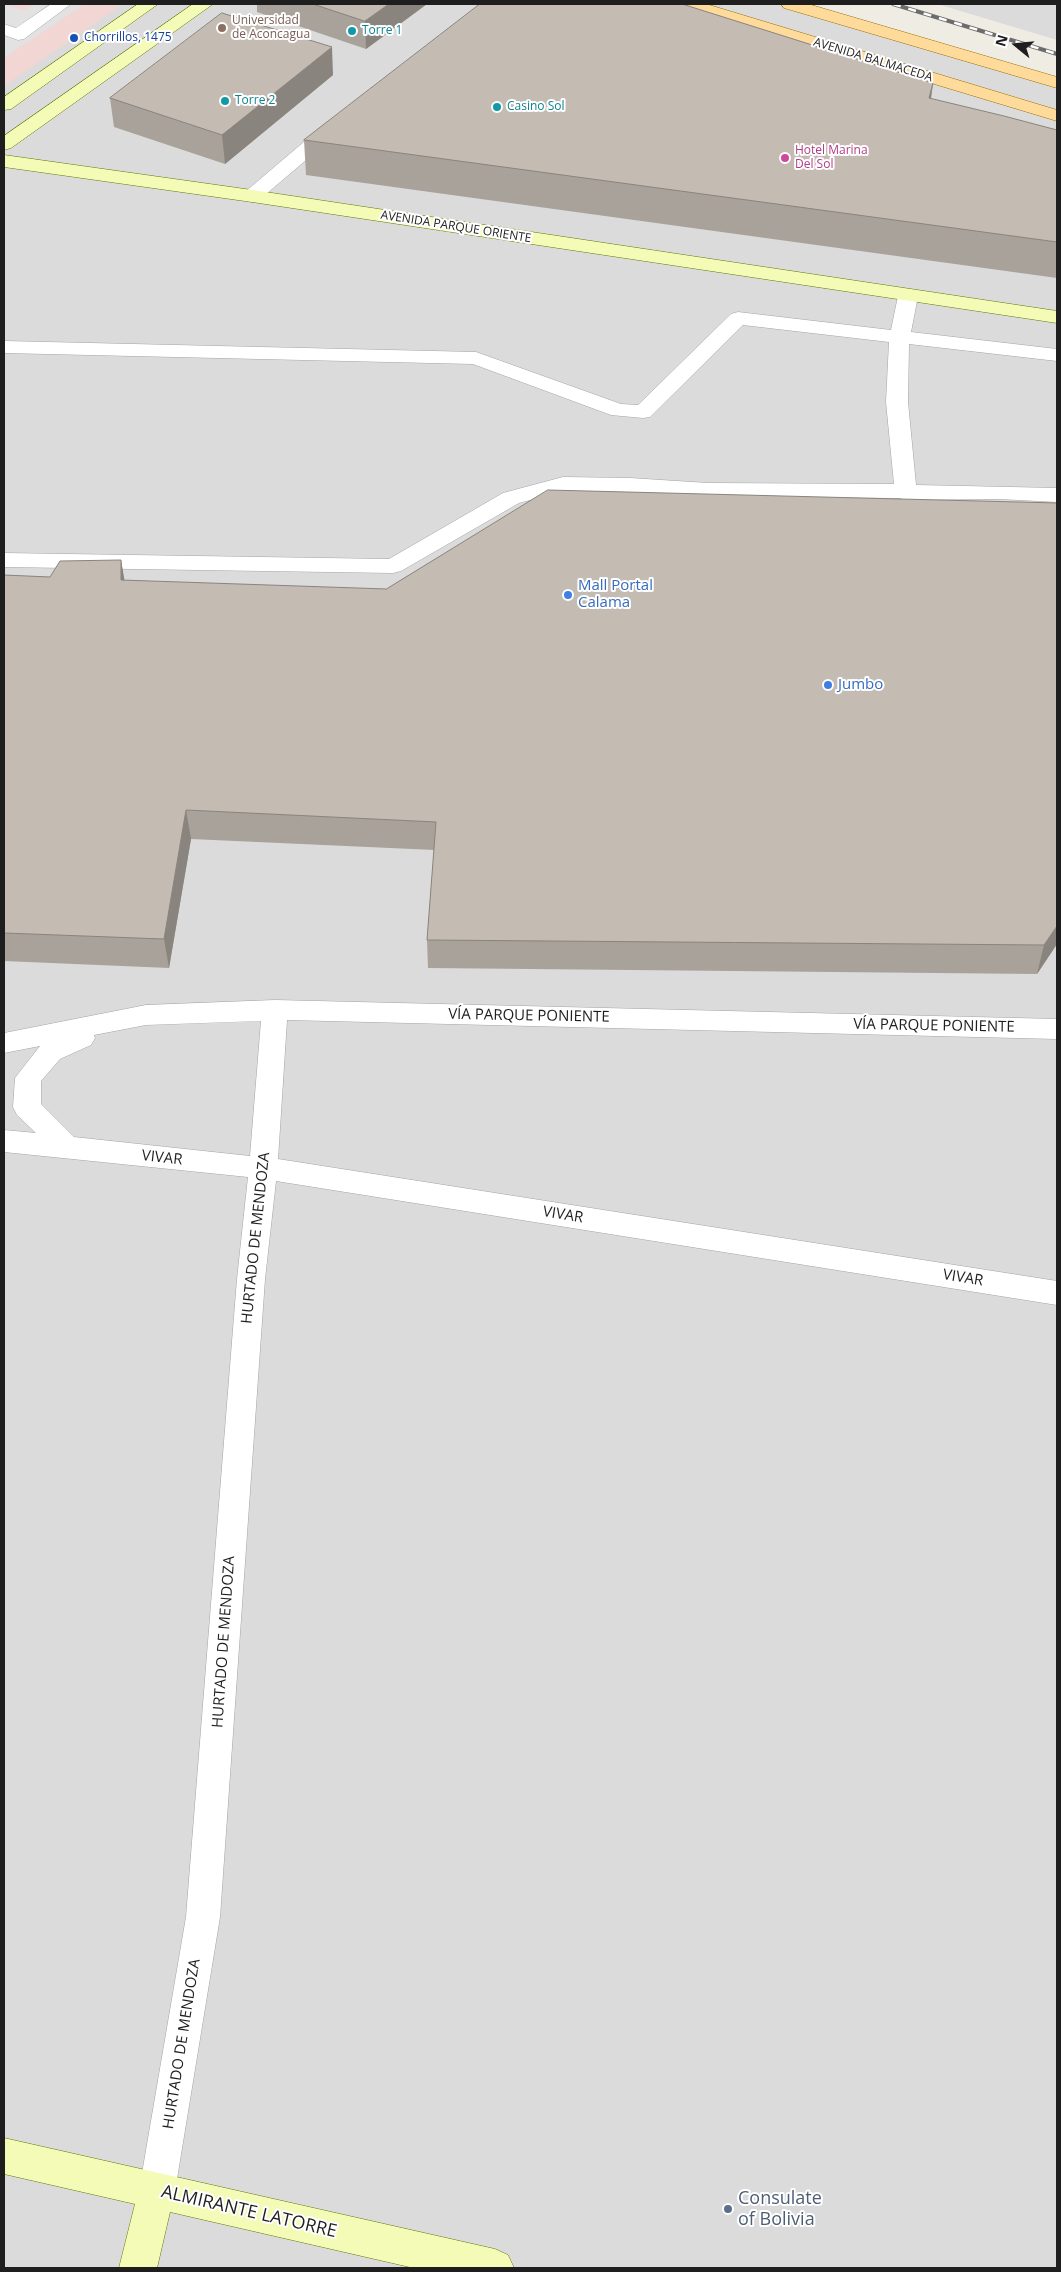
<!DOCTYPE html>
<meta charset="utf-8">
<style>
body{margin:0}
#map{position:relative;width:1061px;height:2272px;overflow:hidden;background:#efece4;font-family:"Open Sans",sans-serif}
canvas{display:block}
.frame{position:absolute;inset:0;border:5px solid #1e1e1e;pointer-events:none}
.north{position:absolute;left:991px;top:20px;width:50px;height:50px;-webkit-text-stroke:4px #fff;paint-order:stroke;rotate:287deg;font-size:14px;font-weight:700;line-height:20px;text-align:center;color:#1e1e1e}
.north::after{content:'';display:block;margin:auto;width:18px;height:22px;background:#1e1e1e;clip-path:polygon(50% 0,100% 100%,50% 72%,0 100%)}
</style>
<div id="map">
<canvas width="1061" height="2272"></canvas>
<div class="frame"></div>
<div class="north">N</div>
</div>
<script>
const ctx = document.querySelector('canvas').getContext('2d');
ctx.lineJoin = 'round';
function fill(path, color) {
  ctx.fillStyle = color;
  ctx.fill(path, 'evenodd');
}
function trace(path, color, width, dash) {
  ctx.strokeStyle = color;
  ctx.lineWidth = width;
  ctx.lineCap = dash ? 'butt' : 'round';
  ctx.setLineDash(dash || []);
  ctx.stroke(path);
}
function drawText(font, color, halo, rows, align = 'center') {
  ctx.font = font + ' "Open Sans",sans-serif';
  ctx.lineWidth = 4;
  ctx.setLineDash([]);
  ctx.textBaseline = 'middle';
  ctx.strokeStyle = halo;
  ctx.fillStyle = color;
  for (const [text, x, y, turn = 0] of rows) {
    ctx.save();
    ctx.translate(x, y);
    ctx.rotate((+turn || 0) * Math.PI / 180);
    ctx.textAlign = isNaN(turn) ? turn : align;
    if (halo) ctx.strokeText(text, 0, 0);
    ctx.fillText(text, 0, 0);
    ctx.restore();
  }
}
const residential = new Path2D(`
 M4,4H804L1057,80V2268H4Z
 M937,4H1057V40Z`);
const commercial = new Path2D(`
 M4,4H123L4,86Z`);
const parking = new Path2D(`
 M4,4L24,11L35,4H85L4,58Z`);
const lane = new Path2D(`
 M51,4H71L24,39L18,40L4,35V24L16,28Z
 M908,290L915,292L918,296L911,332L1057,349V361L909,344L908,402L916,485L1057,488V502L999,499L906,500L899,498L708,497L630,492L563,491L519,503L401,571L393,573L4,567V553L389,559L503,493L563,477L630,478L708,483L894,484L886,402L889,342L743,325L650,417L643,418L611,415L473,364L4,353V341L476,352L621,404L638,405L731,314L738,312L891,330L898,296L901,292Z`);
const street = new Path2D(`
 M332,122L339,124L341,128L339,132L259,200L252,202L245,200L242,196L245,192L325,124Z
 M275,1000L1057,1019V1039L287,1020L278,1159L1057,1281V1305L276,1181L265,1279L220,1917L175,2191L170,2204L157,2209L144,2204L139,2191L186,1917L237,1279L248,1177L4,1152V1130L36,1133L17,1115L13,1107L15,1078L40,1046L4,1053V1033L146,1005ZM261,1021L250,1156L74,1137L41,1104V1081L60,1059L91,1045L95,1038L94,1035L146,1025Z`);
const secondary = new Path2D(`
 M138,4H158L11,109L4,110V97Z
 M193,4H213L11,148L4,150V136Z
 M4,155L252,190L1057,311V323L252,202L4,167Z
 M4,2138L495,2249L508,2255L514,2268H414L170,2212L157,2268H119L135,2204L4,2174Z`);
const primary = new Path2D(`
 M679,4H706L1057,110V121L682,8Z
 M781,4H808L1057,77V88L784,8Z`);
const rail = new Path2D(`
 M893,4L1057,54`);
const wall = new Path2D(`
 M257,4H427L366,49L257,12Z
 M333,75L225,164L114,127L110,98Z
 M933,83L931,99L1057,130V278L306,175L304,140Z
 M121,560L124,580L1057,944L1037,974L428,968L427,940L434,850L191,839L169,968L4,961V575L50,577Z`);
const shadedWall = new Path2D(`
 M389,4H427L366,49L365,21Z
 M332,47L333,75L225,164L222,135Z
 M933,83L928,118L929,98Z
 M121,560L126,589L121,580Z
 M186,810L191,839L169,968L164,939Z
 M1057,926V944L1037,974L1044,945Z`);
const building = new Path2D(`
 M313,4H389L365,21Z
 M480,4H682L933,83L929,98L1004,116L1057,130V242L304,140Z
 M222,13L332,47L222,135L110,98Z
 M548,490L1057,503V926L1044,945L427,940L436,822L186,810L164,939L4,933V575L50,577L60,561L121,560V580L386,589Z`);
const markers = [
 [222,28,5,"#8d6e63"],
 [352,31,5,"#0f9aa8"],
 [74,38,5,"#1a4fb4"],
 [225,101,5,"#0f9aa8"],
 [497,107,5,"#0f9aa8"],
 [785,158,5,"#d1479c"],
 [568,595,5,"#3f7fe0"],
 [828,685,5,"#3f7fe0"],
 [728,2209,5,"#5c6f8a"]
];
const farEducationnames = [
 ["Universidad",232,21],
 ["de Aconcagua",232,35]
];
const farCulturenames = [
 ["Torre 1",362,31],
 ["Torre 2",235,101],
 ["Casino Sol",507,107]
];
const farTransitnames = [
 ["Chorrillos, 1475",84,38]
];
const farStreetnames = [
 ["AVENIDA BALMACEDA",873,60,17],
 ["AVENIDA PARQUE ORIENTE",456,227,9]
];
const farHotelnames = [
 ["Hotel Marina",795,151],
 ["Del Sol",795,165]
];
const shopNames = [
 ["Mall Portal",578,586],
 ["Calama",578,603],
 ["Jumbo",838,685]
];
const streetNames = [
 ["VÍA PARQUE PONIENTE",529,1016,1],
 ["VÍA PARQUE PONIENTE",934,1026,1],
 ["VIVAR",162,1158,6],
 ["VIVAR",563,1215,9],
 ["HURTADO DE MENDOZA",256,1238,-84],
 ["VIVAR",963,1278,9],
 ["HURTADO DE MENDOZA",224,1642,-86],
 ["HURTADO DE MENDOZA",182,2044,-81]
];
const nearServicenames = [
 ["Consulate",738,2199],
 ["of Bolivia",738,2220]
];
const nearStreetnames = [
 ["ALMIRANTE LATORRE",249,2212,13]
];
fill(residential, '#dcdbdb');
fill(commercial, '#f1d6d3');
fill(parking, '#e2e2e2');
trace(lane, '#a5a5a5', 1);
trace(street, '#a5a5a5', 1);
trace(secondary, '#637803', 1);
trace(primary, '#997000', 1);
fill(lane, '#fff');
fill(street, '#fff');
fill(secondary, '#f3fbb7');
fill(primary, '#feda9b');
trace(rail, '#6c6c6c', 4);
trace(rail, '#fff', 2.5, [8]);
fill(wall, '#a9a29a');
fill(shadedWall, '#89847d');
fill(building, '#c4bcb3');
trace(building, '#89847d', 1);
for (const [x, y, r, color] of markers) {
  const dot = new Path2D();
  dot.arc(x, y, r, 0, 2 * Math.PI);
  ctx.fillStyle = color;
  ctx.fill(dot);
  trace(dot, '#fff', 2);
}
drawText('12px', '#785e54', '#fff', farEducationnames, 'left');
drawText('12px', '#0d838f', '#fff', farCulturenames, 'left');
drawText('12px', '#164399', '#fff', farTransitnames, 'left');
drawText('12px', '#1e1e1e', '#fff', farStreetnames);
drawText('12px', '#b23c85', '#fff', farHotelnames, 'left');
drawText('15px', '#366cbe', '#fff', shopNames, 'left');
drawText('15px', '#1e1e1e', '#fff', streetNames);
drawText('18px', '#4e5e75', '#fff', nearServicenames, 'left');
drawText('18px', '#1e1e1e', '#fff', nearStreetnames);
</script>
